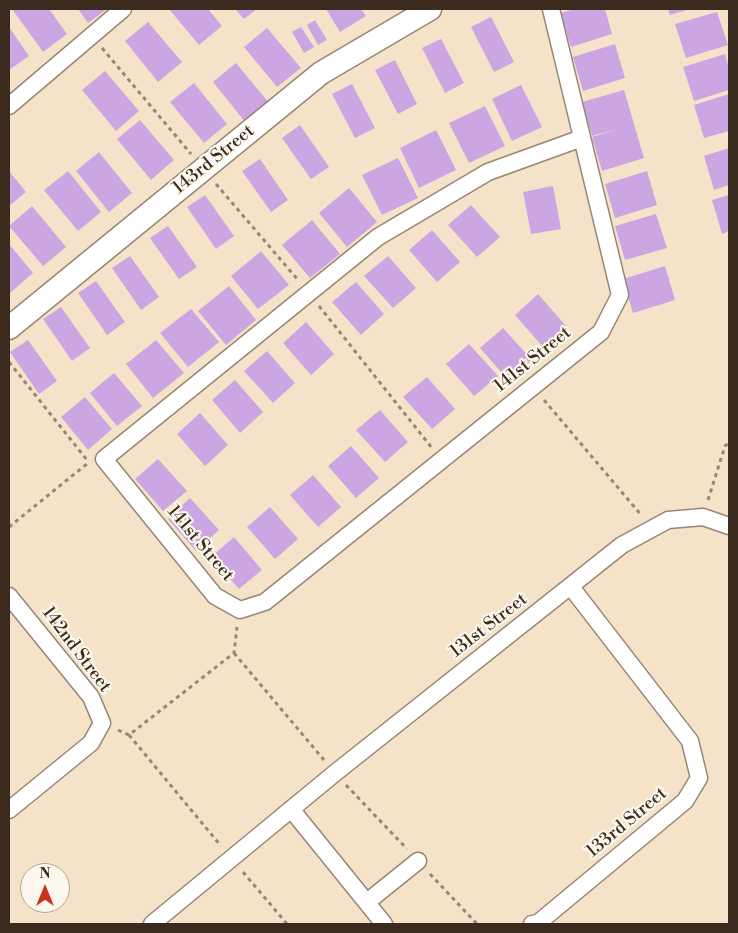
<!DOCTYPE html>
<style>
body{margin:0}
#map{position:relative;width:738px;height:933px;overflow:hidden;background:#f5e3c9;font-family:"Libre Bodoni",serif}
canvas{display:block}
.frame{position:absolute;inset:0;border:10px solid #3b2a1e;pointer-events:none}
.north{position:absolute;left:20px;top:863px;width:50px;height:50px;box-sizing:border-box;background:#fbf7ec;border:1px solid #aea59a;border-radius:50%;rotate:0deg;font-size:14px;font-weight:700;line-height:20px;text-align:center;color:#3b2a1e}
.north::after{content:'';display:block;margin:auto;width:18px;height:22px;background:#c8321e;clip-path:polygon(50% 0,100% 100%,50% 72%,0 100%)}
</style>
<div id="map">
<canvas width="738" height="933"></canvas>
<div class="frame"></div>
<div class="north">N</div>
</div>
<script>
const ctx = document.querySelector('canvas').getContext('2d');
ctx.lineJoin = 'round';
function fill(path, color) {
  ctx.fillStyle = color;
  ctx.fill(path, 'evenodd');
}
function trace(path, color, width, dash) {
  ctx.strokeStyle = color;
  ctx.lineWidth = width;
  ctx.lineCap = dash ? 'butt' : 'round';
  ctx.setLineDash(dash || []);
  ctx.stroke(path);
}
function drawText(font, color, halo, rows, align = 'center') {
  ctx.font = font + ' "Libre Bodoni",serif';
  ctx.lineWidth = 4.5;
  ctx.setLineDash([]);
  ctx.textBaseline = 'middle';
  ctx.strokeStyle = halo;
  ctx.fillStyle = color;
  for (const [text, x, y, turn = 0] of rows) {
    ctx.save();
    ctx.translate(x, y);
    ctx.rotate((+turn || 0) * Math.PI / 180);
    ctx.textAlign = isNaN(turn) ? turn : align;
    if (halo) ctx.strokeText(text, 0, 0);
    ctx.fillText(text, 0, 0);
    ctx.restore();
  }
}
const building = new Path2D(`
 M12,9H49L67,34L43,52Z
 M78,9H107L88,23Z
 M169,9H208L222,26L199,45Z
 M235,9H257L244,19Z
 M326,9H361L366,16L340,32Z
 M575,9H605L612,34L571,47L560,13Z
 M668,9H690L670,15Z
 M717,12L728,45L686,58L675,24Z
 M491,17L514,62L494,72L471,27Z
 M315,20L327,40L318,45L307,25Z
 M148,22L182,62L158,82L125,41Z
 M9,27L29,56L9,70Z
 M301,27L314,47L304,53L292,32Z
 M267,28L301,68L277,87L244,47Z
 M441,39L464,83L445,93L422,48Z
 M615,44L625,78L583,91L573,57Z
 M725,54L729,68V90L694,101L683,67Z
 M395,60L417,104L398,114L375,70Z
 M236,63L269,103L246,123L213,82Z
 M105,71L139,111L116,131L82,90Z
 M194,83L227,124L204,143L170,102Z
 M352,84L375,128L355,138L332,94Z
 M521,85L542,127L512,141L492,99Z
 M624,90L644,158L602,171L592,137L617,129L592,136L582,102Z
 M729,94V131L704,138L694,105Z
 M485,106L505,146L469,163L449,123Z
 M140,120L174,160L151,180L117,139Z
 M300,125L329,167L311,179L282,138Z
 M436,130L456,170L419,188L400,148Z
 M729,148V185L714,190L704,156Z
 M99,152L132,193L109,212L76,171Z
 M398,158L418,198L382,215L362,175Z
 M260,159L288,200L271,212L242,171Z
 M9,171L26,192L9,206Z
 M68,171L101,212L78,231L44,190Z
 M647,171L657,205L615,218L605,184Z
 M553,186L561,229L531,234L523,192Z
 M349,188L377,222L347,247L319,213Z
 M205,195L234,236L216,249L187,207Z
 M729,195V231L722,234L712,200Z
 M471,205L500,237L477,257L448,225Z
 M32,206L66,247L43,266L9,226Z
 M656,214L667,248L625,260L615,226Z
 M312,220L340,254L310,278L282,245Z
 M168,226L197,267L179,279L150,238Z
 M432,230L460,262L437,282L409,250Z
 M9,244L33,273L10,293L9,291Z
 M261,251L289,285L258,309L231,276Z
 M130,256L159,297L141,310L112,268Z
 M388,256L416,288L393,308L364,276Z
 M665,266L675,300L633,313L623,279Z
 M96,281L125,322L107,335L78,293Z
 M356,282L384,314L361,335L332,302Z
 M229,286L256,320L226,345L198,311Z
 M538,294L566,326L543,347L515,315Z
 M61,307L90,348L72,361L43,319Z
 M191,309L219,342L188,367L160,333Z
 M306,322L334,354L311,375L283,343Z
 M503,328L532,360L508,380L480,348Z
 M28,340L57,381L39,394L10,352Z
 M156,340L184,373L153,398L126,364Z
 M469,344L498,376L474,396L446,364Z
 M267,351L295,383L273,403L244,371Z
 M114,373L142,406L117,426L90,393Z
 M427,377L455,409L432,429L403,397Z
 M235,380L263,412L240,433L212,400Z
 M85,397L112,429L88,450L61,417Z
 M380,410L408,442L385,462L356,430Z
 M200,413L228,445L205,466L177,434Z
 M351,446L379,478L356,498L328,466Z
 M158,459L187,491L163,511L135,479Z
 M313,475L341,507L318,527L290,495Z
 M190,498L219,530L196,551L168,519Z
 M270,507L298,539L275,559L247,527Z
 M234,537L262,570L239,589L211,557Z`);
const path = new Path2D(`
 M102,48L191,154
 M216,184L298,280
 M319,306L432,448
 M9,362L87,460
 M544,400L642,516
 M708,500L725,446L729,443
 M9,527L88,463
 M234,653L324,760
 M118,730L129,735L234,653L237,627
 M129,735L221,846
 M346,785L407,849
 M243,872L287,924
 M430,874L477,924`);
const street = new Path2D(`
 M551,9L620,295L601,332L265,602L240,610L215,596L104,459L378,237L488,172L582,138
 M9,106L123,9
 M9,596L91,697L102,723L91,743L9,810
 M291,809L384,924
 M367,902L418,861
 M152,924L335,773L622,545L668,520L703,517L729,526
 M532,924L538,923L685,801L699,778L690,741L571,587`);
const secondary = new Path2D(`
 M9,328L321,73L430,9`);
const streetNames = [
 ["143rd Street",214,160,-39],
 ["141st Street",533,360,-39],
 ["141st Street",200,544,50],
 ["131st Street",489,626,-38],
 ["142nd Street",76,650,53],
 ["133rd Street",627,823,-40]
];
fill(building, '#cca6e2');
trace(street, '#988674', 19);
trace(secondary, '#988674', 25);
trace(path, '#988674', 3, [4, 4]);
trace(street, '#fff', 16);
trace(secondary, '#fff', 22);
drawText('18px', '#3b2a1e', '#fbf7ec', streetNames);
</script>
